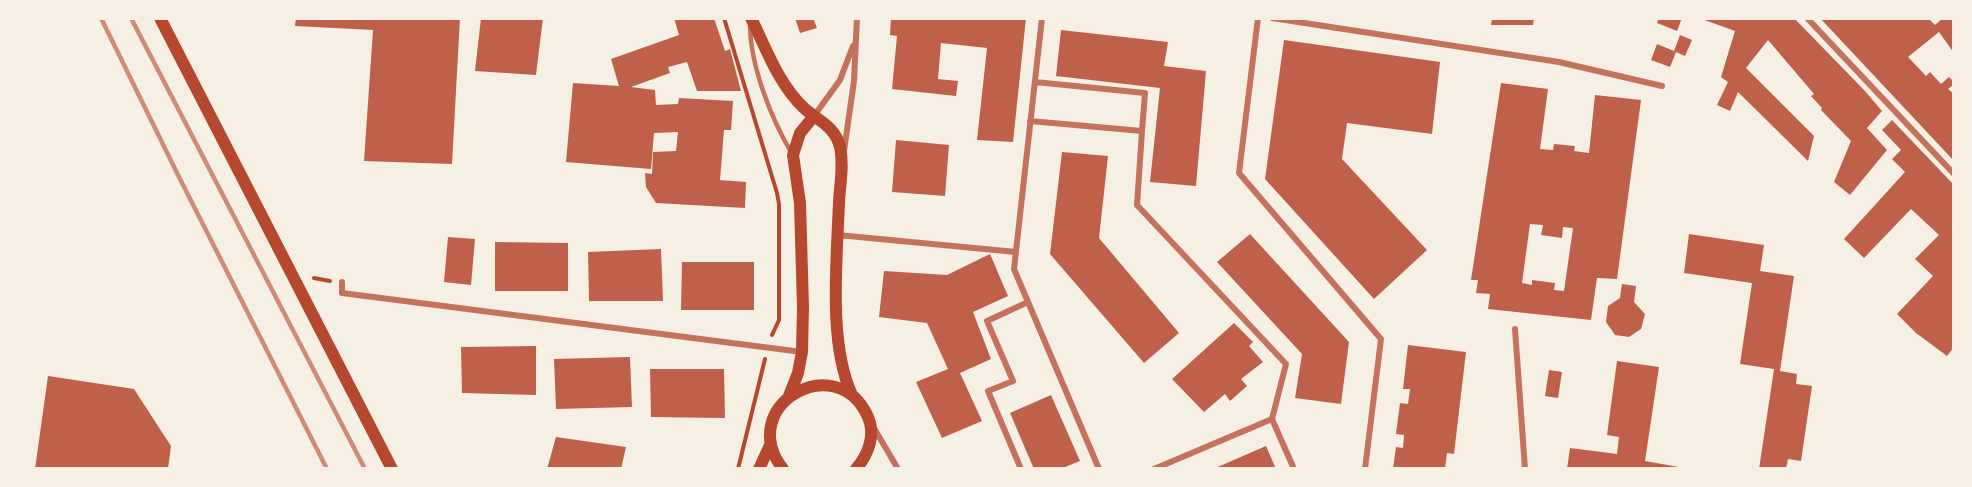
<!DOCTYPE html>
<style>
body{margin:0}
#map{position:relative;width:1972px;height:487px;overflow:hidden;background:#f6efe4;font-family:"Nunito Sans",sans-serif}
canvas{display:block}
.frame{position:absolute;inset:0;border:20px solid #f6efe4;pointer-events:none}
</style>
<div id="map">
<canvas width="1972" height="487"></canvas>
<div class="frame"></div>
</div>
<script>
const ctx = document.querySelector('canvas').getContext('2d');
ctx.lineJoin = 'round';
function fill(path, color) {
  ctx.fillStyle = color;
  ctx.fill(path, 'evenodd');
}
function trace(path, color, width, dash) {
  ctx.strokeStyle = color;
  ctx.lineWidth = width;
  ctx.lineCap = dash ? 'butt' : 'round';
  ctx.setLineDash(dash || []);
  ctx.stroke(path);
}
const building = new Path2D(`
 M296,18H460L452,164L364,161L373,30L295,26Z
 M481,18H543L536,75L475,71Z
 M674,18H714L725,51L730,49L741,91H697L687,62L668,67L670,73L631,87L655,90L656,105L678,104L679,98L733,101L731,130H724L720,180L746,182L745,208L656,203L646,187L645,173L652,174L653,152L676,151L678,132L654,133L651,169L566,162L573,83L619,86L611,59L679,35Z
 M795,18H813L817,28L800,33Z
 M891,18H1026L1013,142L977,140L987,48L941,43L938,79L958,81L956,96L892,89L897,36L890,35Z
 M1492,18H1534L1533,25H1491Z
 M1659,18H1682L1677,31L1657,23Z
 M1699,18H1794L1865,91L1882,111L1867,128L1887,150L1850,195L1834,182L1851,141L1821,110L1822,108L1811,96L1814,94L1768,40L1746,68L1814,136L1808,161L1738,92L1730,111L1717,105L1728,82L1721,77L1735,31Z
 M1820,18H1928L1935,25L1943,18H1954V53L1939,32L1908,57L1926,76L1930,72L1941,84L1949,77L1954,82V84L1948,89L1954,94V161Z
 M1061,30L1168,42L1164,66L1206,71L1196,186L1150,182L1160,88L1056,76Z
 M1680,35L1692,40L1685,56L1676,52L1670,67L1651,60L1657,44L1674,51Z
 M1284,40L1440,62L1432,134L1347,123L1342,159L1427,250L1374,299L1265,179Z
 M1501,83L1548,89L1540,149L1553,150L1554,144L1575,146L1574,151L1589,153L1595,95L1641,100L1617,279L1597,278L1591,320L1488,309L1490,294L1476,293L1478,280H1471ZM1530,224L1543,225L1541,235L1562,238L1563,227L1573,228L1564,291L1554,290L1555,283L1532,280V285L1522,283Z
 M1892,120L1954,185V316L1952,319L1954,320V347L1947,356L1916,333L1897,314L1933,276L1915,259L1939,235L1911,209L1864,258L1844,239L1905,172L1892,159L1901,150L1882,130Z
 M896,140L949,145L945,196L892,192Z
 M1062,152L1108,156L1099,238L1179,333L1144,363L1050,254Z
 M1250,234L1349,342L1341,404L1295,398L1302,354L1217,262Z
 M1689,234L1764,245L1760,271L1794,276L1780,371L1797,374L1796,384L1812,386L1801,461L1788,459L1786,469H1759L1774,369L1740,364L1752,283L1684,273Z
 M448,237L475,239L471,285L444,282Z
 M495,242L568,243V291H495Z
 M661,249L663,301H589L588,252Z
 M990,254L1008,296L973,312L991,359L960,373L982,421L942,438L916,382L948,369L927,323L879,317L884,271L947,275Z
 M682,262H754V310H681Z
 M1622,284L1636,286L1634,302L1645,314L1641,329L1629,337L1615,335L1606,322L1608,306L1620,298Z
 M1234,323L1253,342L1249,346L1263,362L1241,379L1247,386L1230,401L1225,394L1204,412L1172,379Z
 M1408,345L1466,352L1454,454L1447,453L1445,469H1393L1396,447L1403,448L1404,435L1396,434L1400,403L1408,404L1410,389H1403Z
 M536,346V395L462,393L461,347Z
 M630,357L632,407L556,409L554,359Z
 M1617,361L1659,367L1645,461L1690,469H1567L1570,448L1617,454L1619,437L1607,435Z
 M650,369H724L725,418L651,417Z
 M1549,370L1562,372L1558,398L1545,396Z
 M48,376L134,389L171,446L168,469H35Z
 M1051,395L1080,461L1060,469H1034L1010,413Z
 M556,437L626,447L621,469H547Z
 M1266,446L1276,469H1213Z`);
const path = new Path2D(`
 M724,18L777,193L779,204V320L772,335
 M314,278L330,281
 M738,469L765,359`);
const service = new Path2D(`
 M750,27C751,67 771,118 791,152`);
const minor = new Path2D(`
 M1042,18L1014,269L1099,469
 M1258,18L1239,173L1381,339L1365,469
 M1272,18L1559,62L1662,86
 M1807,18L1954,174
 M814,116L840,80L853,46
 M1030,121L1142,131L1145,93L1035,82
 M1142,131L1137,205L1286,364L1272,419L1294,469
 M844,151L854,81L857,18
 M838,235L1016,252
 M342,282V293L802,352
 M1515,329L1525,469
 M874,428L898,469
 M1021,469L988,391L1013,381L987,321L1028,302
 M1154,469L1272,419`);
const secondary = new Path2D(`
 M160,18L392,469
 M751,18C766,48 779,85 804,108C818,121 835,126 840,147C844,165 840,183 839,202C837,260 828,343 852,395
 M789,396L798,373L802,352L803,307L800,203L793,155L800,133L814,116
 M759,469L771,443
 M783,469C734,406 837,347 868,417C876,435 868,455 856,469`);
const rail = new Path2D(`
 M101,18L179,177L327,469
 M131,18L365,469`);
fill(building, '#bf614a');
trace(path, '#b5482f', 4);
trace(service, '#c5725c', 4.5);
trace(minor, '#c5725c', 6);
trace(secondary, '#b5482f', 12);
trace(rail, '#cf8b77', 4.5);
</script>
